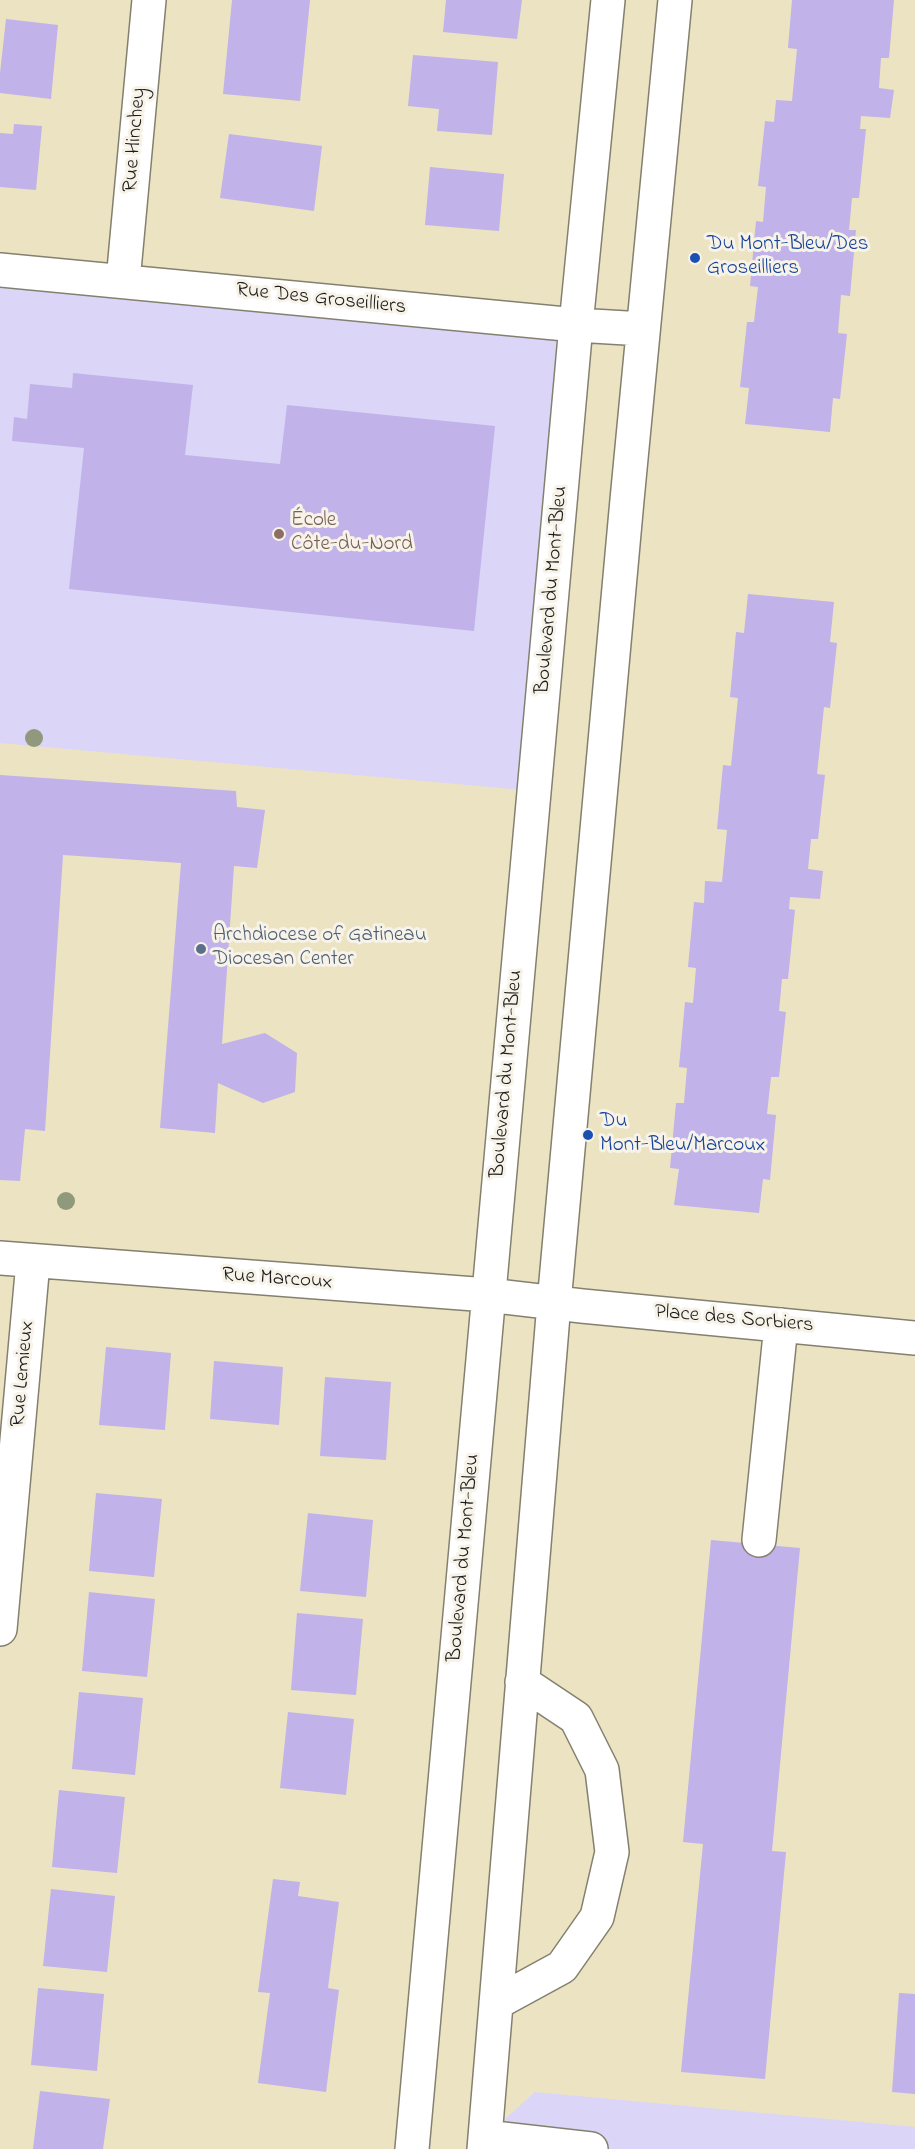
<!DOCTYPE html>
<meta charset="utf-8">
<style>
body{margin:0}
canvas{display:block;background:#ebe3c2}
</style>
<canvas width="915" height="2149"></canvas>
<script>
const context = document.querySelector('canvas').getContext('2d');
context.lineJoin = 'round';
function fillPath(path, color) {
  context.fillStyle = color;
  context.fill(path, 'evenodd');
}
function shape(rows) {
  const path = new Path2D();
  for (const r of rows) {
    path.moveTo(r[0], r[1]);
    for (let i = 2; i < r.length; i += 2) path.lineTo(r[i], r[i + 1]);
  }
  return path;
}
function trace(path, color, width, dash) {
  context.strokeStyle = color;
  context.lineWidth = width;
  context.lineCap = dash ? 'butt' : 'round';
  context.setLineDash(dash || []);
  context.stroke(path);
}
function label(font, color, halo, rows, align = 'center') {
  context.font = font + ' "Indie Flower",sans-serif';
  context.lineWidth = 6;
  context.setLineDash([]);
  context.textBaseline = 'middle';
  context.strokeStyle = halo;
  context.fillStyle = color;
  for (const [text, x, y, turn = 0] of rows) {
    context.save();
    context.translate(x, y);
    context.rotate((+turn || 0) * Math.PI / 180);
    context.textAlign = isNaN(turn) ? turn : align;
    if (halo) context.strokeText(text, 0, 0);
    context.fillText(text, 0, 0);
    context.restore();
  }
}
const built = shape([
 [0,270,576,325,534,791,0,743],
 [535,2092,915,2127,915,2149,484,2149,485,2137]
]);
const building = shape([
 [232,0,310,0,300,101,223,94],
 [446,0,522,0,517,39,443,32],
 [792,0,894,0,889,58,881,58,879,88,894,90,890,118,861,116,860,129,866,129,859,198,852,198,849,230,856,230,850,296,841,295,838,333,847,334,840,399,833,398,830,432,745,424,749,388,740,387,747,322,754,322,758,287,750,286,756,221,763,222,766,187,758,186,765,121,774,122,776,100,792,101,797,49,788,48],
 [6,19,58,25,51,99,0,93,0,73],
 [413,55,498,62,492,135,437,131,439,109,408,106],
 [14,124,42,126,36,190,0,187,0,133,13,134],
 [229,134,322,146,314,211,220,198],
 [430,167,504,174,499,231,425,225],
 [73,373,193,385,185,455,280,464,287,405,495,426,474,631,69,589,84,448,12,441,14,417,27,419,30,384,72,388],
 [748,594,834,602,830,642,837,643,830,708,824,707,817,774,825,775,818,839,811,839,808,869,823,871,820,899,790,897,789,909,795,910,788,979,782,979,779,1011,786,1012,779,1077,771,1077,767,1114,776,1115,770,1180,763,1179,759,1213,674,1205,679,1169,670,1168,676,1103,684,1103,687,1068,679,1067,685,1002,693,1003,696,968,688,967,694,902,704,903,705,881,722,882,727,830,717,829,723,765,731,766,738,698,730,697,736,632,744,633],
 [0,775,236,791,237,807,265,810,257,868,234,866,222,1044,265,1033,297,1053,295,1092,263,1103,218,1083,215,1133,160,1128,181,863,63,855,45,1131,25,1129,20,1181,0,1180],
 [106,1347,171,1353,165,1430,99,1425],
 [214,1361,283,1367,279,1425,210,1419],
 [325,1377,391,1382,386,1460,320,1456],
 [96,1493,162,1499,154,1577,89,1571],
 [308,1513,373,1520,366,1597,300,1591],
 [711,1540,800,1548,772,1851,786,1852,765,2079,681,2072,703,1844,683,1842],
 [89,1592,155,1599,147,1677,82,1671],
 [297,1613,363,1619,356,1695,291,1690],
 [79,1692,143,1698,135,1775,72,1769],
 [288,1712,354,1719,346,1795,280,1788],
 [59,1790,125,1797,117,1873,52,1867],
 [273,1879,300,1882,298,1896,339,1902,328,1988,339,1990,326,2092,258,2083,270,1993,258,1992],
 [51,1889,115,1896,107,1972,43,1966],
 [38,1988,104,1994,97,2071,31,2065],
 [899,1993,915,1994,915,2094,892,2092],
 [40,2091,110,2099,103,2149,33,2149]
]);
const minor = shape([
 [0,270,576,325,643,329],
 [123,281,149,0],
 [0,1258,488,1295,582,1306,915,1338],
 [759,1540,781,1325],
 [0,1629,33,1262],
 [496,2003,562,1967,597,1917,612,1852,602,1770,576,1718,522,1682],
 [485,2137,591,2149],
 [412,2149,576,325,608,0],
 [484,2149,554,1303,627,500,675,0]
]);
const trees = [
 [34,738],
 [66,1201]
];
const markers = [
 [695,258,6,"#1a4fb4"],
 [279,534,6,"#8d6e63"],
 [201,949,6,"#5c6f8a"],
 [588,1135,6,"#1a4fb4"]
];
const streetNames = [
 ["Rue Hinchey",136,140,-85],
 ["Rue Des Groseilliers",321,300,6],
 ["Boulevard du Mont-Bleu",553,590,-85],
 ["Boulevard du Mont-Bleu",508,1074,-85],
 ["Rue Marcoux",277,1280,4],
 ["Place des Sorbiers",734,1320,5],
 ["Rue Lemieux",24,1374,-85],
 ["Boulevard du Mont-Bleu",465,1558,-85]
];
const transitNames = [
 ["Du Mont-Bleu/Des",707,246],
 ["Groseilliers",707,270],
 ["Du",600,1123],
 ["Mont-Bleu/Marcoux",600,1147]
];
const educationNames = [
 ["École",291,522],
 ["Côte-du-Nord",291,546]
];
const serviceNames = [
 ["Archdiocese of Gatineau",213,937],
 ["Diocesan Center",213,961]
];
fillPath(built, '#dbd6f7');
fillPath(building, '#c1b2ea');
trace(minor, '#84806f', 36);
trace(minor, '#fff', 33);
context.fillStyle = '#90997c';
for (const [x, y] of trees) {
  context.beginPath();
  context.arc(x, y, 9, 0, 2 * Math.PI);
  context.fill();
}
for (const [x, y, r, color] of markers) {
  const dot = new Path2D();
  dot.arc(x, y, r, 0, 2 * Math.PI);
  context.fillStyle = color;
  context.fill(dot);
  trace(dot, '#f7f3e8', 2);
}
label('21px', '#1c1c1c', '#f7f3e8', streetNames);
label('21px', '#164399', '#f7f3e8', transitNames, 'left');
label('21px', '#785e54', '#f7f3e8', educationNames, 'left');
label('21px', '#4e5e75', '#f7f3e8', serviceNames, 'left');
</script>
